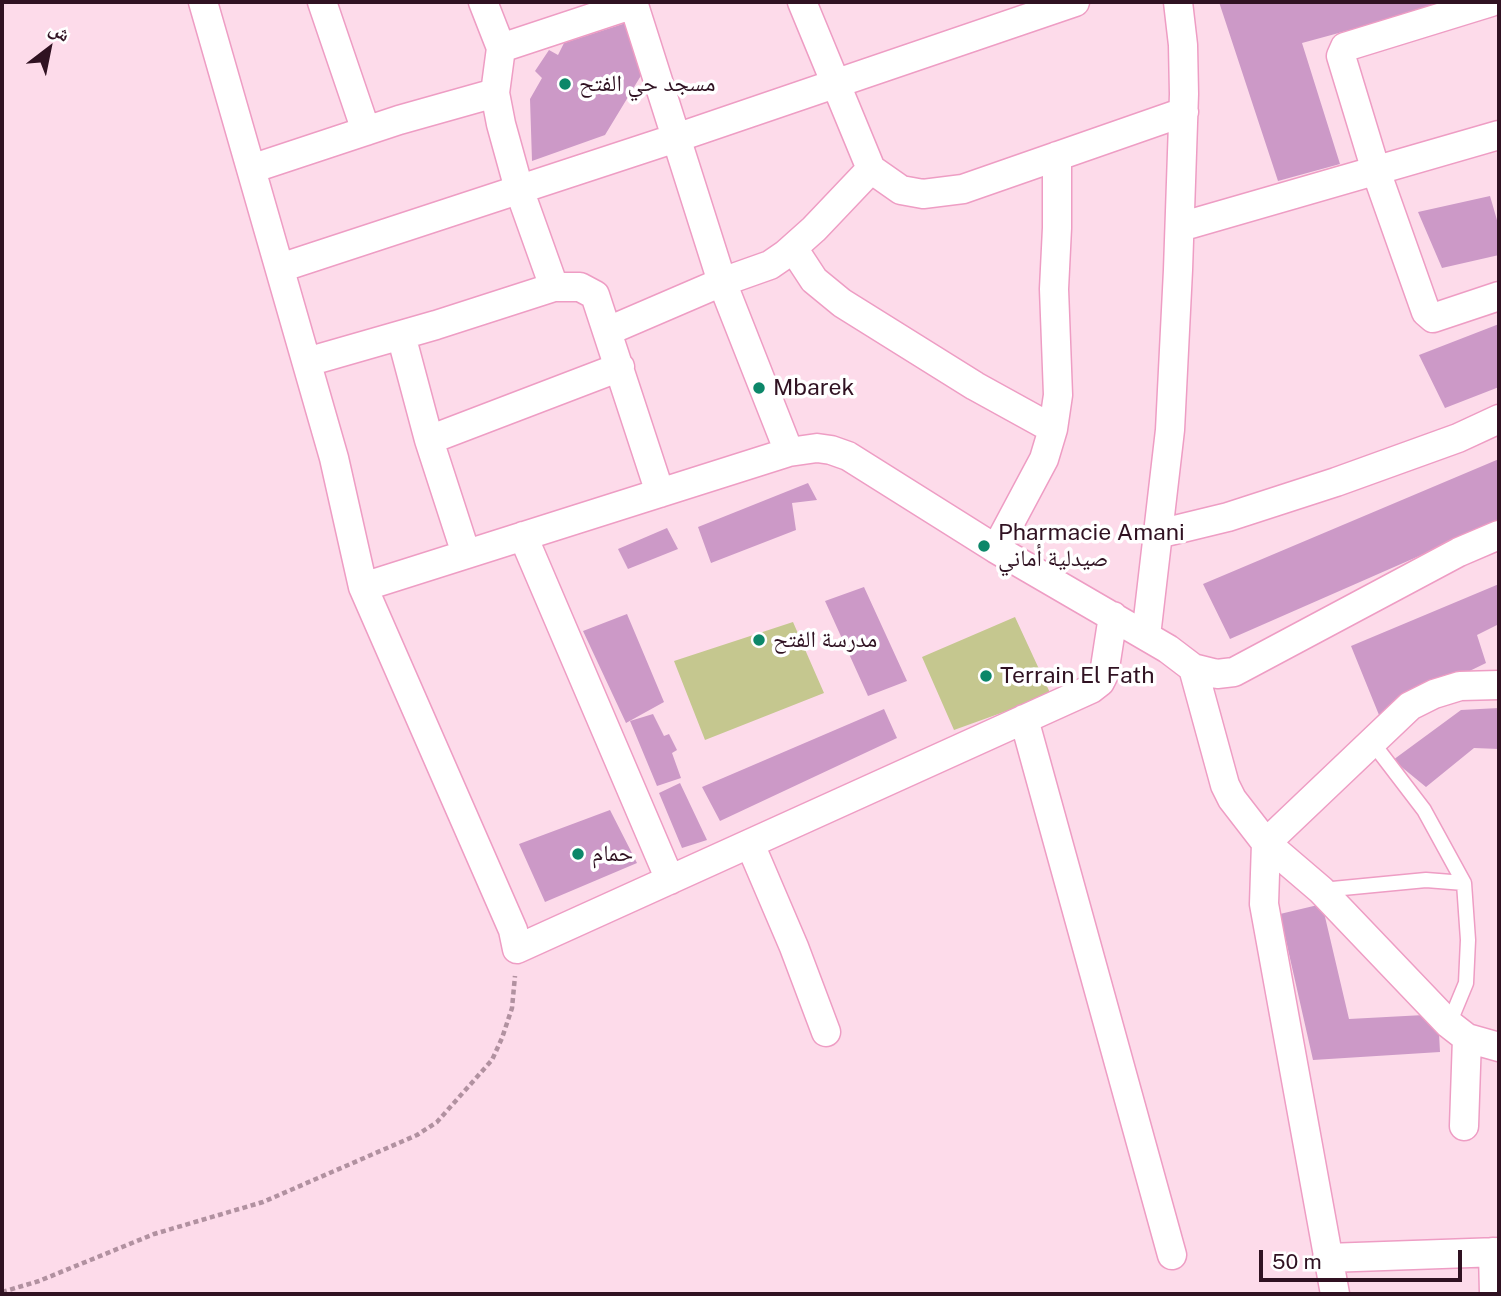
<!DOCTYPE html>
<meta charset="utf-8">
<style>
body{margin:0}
#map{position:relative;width:1501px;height:1296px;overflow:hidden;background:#fddbea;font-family:"Public Sans","Noto Naskh Arabic",sans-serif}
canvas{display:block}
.frame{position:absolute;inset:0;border:4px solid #301222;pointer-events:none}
.north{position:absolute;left:14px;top:14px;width:70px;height:70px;-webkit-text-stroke:5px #fff;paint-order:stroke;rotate:32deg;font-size:19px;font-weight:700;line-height:28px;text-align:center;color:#301222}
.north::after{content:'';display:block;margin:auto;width:24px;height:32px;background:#301222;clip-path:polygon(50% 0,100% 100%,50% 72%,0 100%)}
.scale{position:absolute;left:1259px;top:1250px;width:203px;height:32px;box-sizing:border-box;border:4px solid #301222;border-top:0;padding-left:9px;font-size:21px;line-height:24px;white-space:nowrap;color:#301222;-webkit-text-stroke:5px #fff;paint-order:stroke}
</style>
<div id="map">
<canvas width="1501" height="1296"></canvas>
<div class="frame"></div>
<div class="north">ش</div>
<div class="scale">50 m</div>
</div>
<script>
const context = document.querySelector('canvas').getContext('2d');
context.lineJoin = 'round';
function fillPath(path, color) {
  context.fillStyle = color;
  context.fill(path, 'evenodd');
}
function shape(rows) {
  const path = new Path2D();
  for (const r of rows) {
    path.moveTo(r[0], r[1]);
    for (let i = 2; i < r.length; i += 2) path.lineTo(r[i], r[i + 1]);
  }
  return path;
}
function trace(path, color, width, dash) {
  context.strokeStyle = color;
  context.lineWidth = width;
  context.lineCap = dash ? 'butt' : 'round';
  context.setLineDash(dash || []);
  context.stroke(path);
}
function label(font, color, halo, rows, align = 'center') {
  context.font = font + ' "Public Sans","Noto Naskh Arabic",sans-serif';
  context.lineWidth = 7;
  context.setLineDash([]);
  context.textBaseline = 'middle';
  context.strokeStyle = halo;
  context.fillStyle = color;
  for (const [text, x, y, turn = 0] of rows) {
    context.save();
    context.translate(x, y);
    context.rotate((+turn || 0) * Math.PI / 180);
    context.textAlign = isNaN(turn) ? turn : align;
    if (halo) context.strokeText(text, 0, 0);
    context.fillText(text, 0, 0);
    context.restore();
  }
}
const green = shape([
 [1015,617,1051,695,954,730,922,657],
 [793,622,824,693,705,740,674,661]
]);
const building = shape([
 [1219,2,1449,2,1449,3,1302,43,1340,164,1278,181],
 [632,21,645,69,605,135,532,161,530,99,542,78,535,71,549,50,558,55,564,43],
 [1490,196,1499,227,1499,255,1442,268,1418,212],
 [1499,324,1499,387,1445,408,1419,355],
 [1499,459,1499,521,1230,639,1203,584],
 [808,483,817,500,792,503,796,530,711,563,698,527],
 [667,528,678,549,628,569,618,549],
 [1499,584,1499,624,1477,635,1486,663,1379,715,1351,646],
 [864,587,907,681,868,696,825,601],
 [627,614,664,702,626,723,583,631],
 [1499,708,1499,749,1474,748,1426,787,1393,760,1461,710],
 [884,709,897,738,720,821,702,787],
 [653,714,664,736,669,734,677,750,672,753,681,778,657,786,630,721],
 [680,783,707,840,682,848,659,793],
 [610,810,637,863,545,902,519,844],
 [1322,904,1349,1019,1424,1015,1439,1033,1440,1052,1313,1060,1280,914]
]);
const path = shape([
 [2,1292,39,1281,154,1234,263,1202,417,1135,437,1122,492,1060,502,1038,512,1008,515,976]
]);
const service = shape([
 [1372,742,1424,810,1464,883],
 [1322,890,1426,880,1464,883,1468,940,1466,983,1449,1024]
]);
const minor = shape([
 [203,2,334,458,363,587,789,452,817,448,831,450,848,456,996,549,1168,649,1193,668,1217,674,1234,672,1459,552,1499,535],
 [322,2,366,131],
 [483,2,501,48,634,4],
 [633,2,722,282,789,452],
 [802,2,871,169,901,190,923,194,963,189,1184,112],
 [1491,2,1345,47,1341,56,1376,171,1426,312,1433,318,1499,296],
 [251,169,399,120,495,93],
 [1180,227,1499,135],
 [793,248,814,280,842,303,975,386,1053,429],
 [280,268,676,138,1075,2],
 [554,287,580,287,595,295,660,493],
 [608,331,722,282,770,265,786,254,814,229,871,169],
 [401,335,429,440],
 [307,362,436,325,554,287,519,189,501,124,495,93,501,48],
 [1158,534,1228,517,1336,482,1458,438,1499,419],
 [523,536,670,880],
 [996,549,1044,459,1053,429,1058,395,1054,289,1057,228,1057,156],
 [466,554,429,440,620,367],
 [363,587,513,930,517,949,1091,689,1100,682,1104,674,1113,616],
 [1146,636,1170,430,1178,270,1184,94,1183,45,1178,2],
 [1193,668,1225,785,1232,799,1266,843,1321,890,1449,1024,1467,1038,1499,1047],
 [1024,719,1172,1255],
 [750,844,794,947,826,1032],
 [1464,1126,1467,1038],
 [1493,1252,1494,1294],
 [1327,1258,1499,1252],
 [1335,1294,1264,904,1266,843,1410,706,1434,694,1460,686,1499,685]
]);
const markers = [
 [565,84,7,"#0c8769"],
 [759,388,7,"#0c8769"],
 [984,546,7,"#0c8769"],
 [759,640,7,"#0c8769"],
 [986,676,7,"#0c8769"],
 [578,854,7,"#0c8769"]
];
const poiNames = [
 ["مسجد حي الفتح",579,84],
 ["Mbarek",773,388],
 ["Pharmacie Amani",998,533],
 ["صيدلية أماني",998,559],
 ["مدرسة الفتح",773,640],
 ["Terrain El Fath",1000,676],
 ["حمام",592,854]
];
fillPath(green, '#c5c78f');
fillPath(building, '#cc99c7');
trace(service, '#ee9dc4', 17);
trace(minor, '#ee9dc4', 31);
trace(path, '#b191a0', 4.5, [5, 3.5]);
trace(service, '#fff', 14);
trace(minor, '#fff', 28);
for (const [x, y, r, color] of markers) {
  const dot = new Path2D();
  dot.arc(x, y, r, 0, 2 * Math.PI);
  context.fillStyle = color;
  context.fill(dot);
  trace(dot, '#fff', 2.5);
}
label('23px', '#301222', '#fff', poiNames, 'left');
</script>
